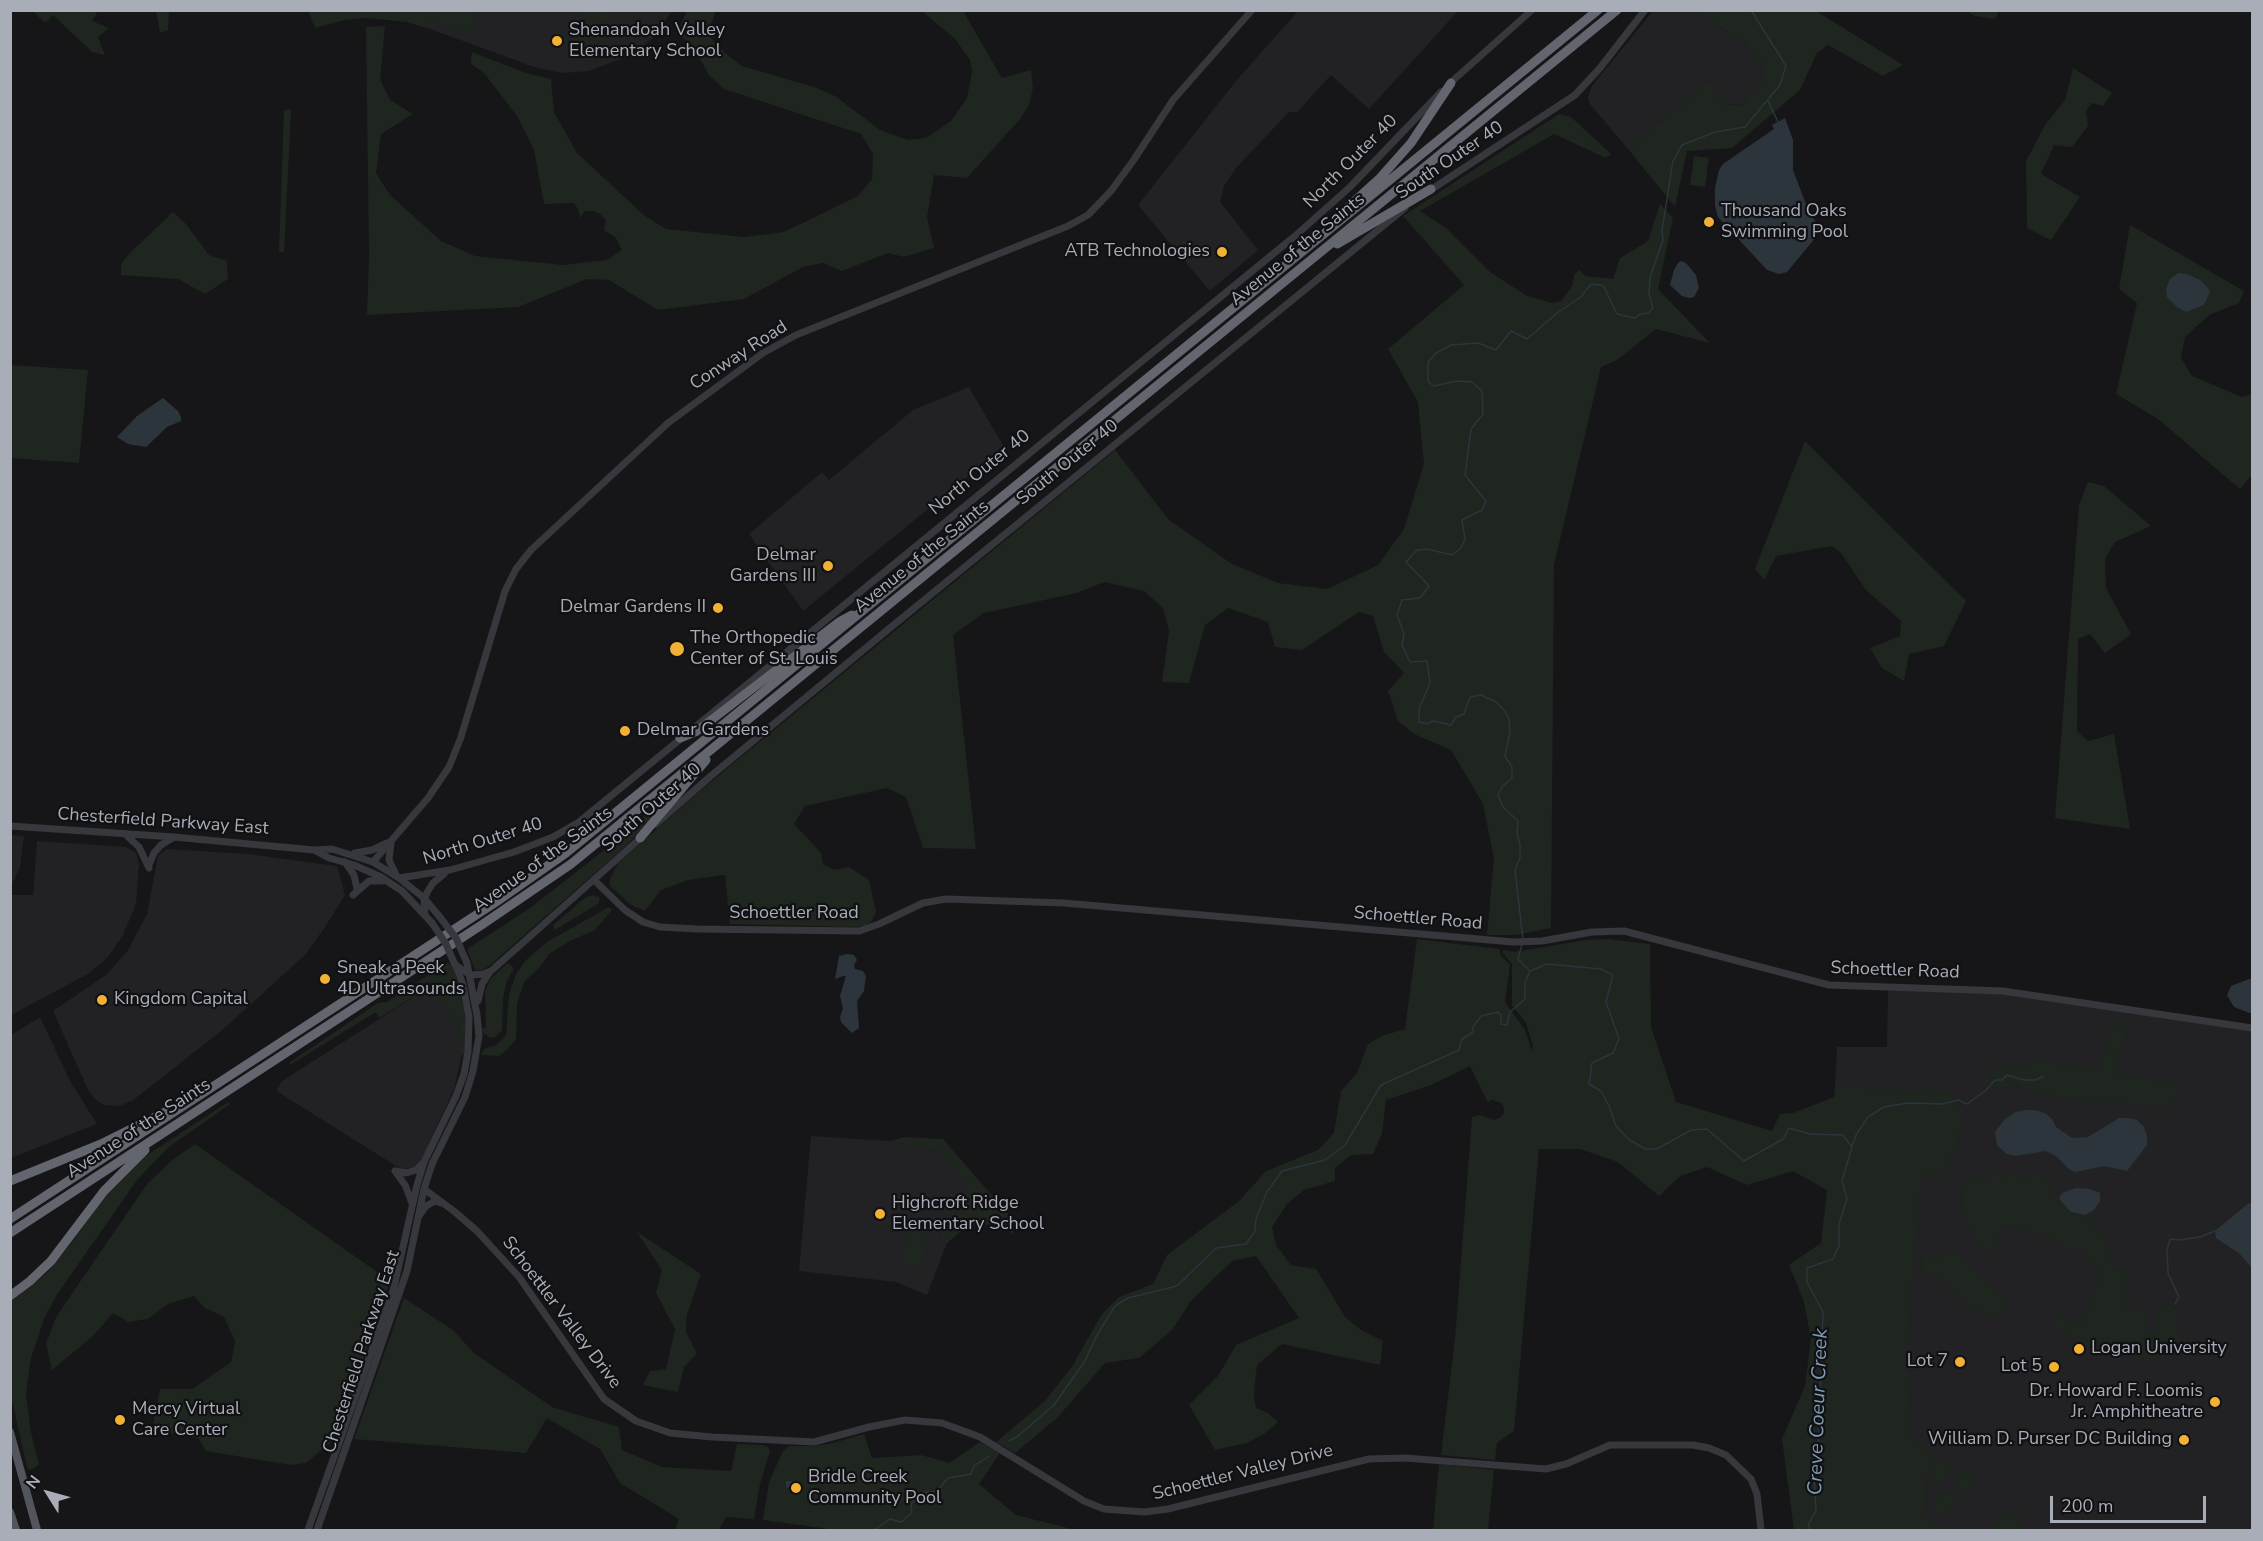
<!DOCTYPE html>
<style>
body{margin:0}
#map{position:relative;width:2263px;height:1541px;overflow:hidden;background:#161618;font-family:"Nunito Sans",sans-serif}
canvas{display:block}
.frame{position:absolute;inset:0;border:12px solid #a8adb8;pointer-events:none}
.north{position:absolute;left:18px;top:1463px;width:60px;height:60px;-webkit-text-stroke:4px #111113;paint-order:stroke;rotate:307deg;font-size:16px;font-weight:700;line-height:24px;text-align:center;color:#a8adb8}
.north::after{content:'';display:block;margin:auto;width:21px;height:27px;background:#a8adb8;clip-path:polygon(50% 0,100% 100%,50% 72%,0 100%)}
.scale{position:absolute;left:2050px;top:1496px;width:156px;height:27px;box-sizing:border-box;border:3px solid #a8adb8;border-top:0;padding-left:8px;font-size:18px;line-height:21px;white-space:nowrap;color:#a8adb8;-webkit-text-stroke:4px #111113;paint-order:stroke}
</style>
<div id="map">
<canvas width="2263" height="1541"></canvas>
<div class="frame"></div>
<div class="north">N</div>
<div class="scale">200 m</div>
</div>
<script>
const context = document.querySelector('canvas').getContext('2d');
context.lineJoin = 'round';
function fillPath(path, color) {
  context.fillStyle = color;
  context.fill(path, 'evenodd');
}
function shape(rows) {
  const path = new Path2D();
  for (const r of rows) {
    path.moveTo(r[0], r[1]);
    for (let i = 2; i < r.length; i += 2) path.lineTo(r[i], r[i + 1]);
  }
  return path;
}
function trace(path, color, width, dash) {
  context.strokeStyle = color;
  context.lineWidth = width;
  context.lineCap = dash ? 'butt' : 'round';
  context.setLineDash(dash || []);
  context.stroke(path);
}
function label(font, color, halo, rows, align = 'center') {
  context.font = font + ' "Nunito Sans",sans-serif';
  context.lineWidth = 4.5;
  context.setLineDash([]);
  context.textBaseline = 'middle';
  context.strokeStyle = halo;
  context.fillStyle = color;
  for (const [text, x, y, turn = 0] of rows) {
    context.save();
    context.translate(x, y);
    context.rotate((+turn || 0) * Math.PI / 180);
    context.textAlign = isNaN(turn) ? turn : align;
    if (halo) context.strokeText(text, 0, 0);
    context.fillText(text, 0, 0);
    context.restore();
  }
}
const built = shape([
 [430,11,672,11,656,35,634,54,589,71,563,73,537,68,430,29],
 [1298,11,1458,11,1369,109,1331,75,1297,112,1289,112,1236,168,1224,186,1220,202,1258,250,1210,291,1138,205,1236,81],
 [1653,11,1703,11,1713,23,1746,44,1765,67,1763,84,1744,104,1726,105,1708,81,1628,149,1590,104,1588,98,1592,86],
 [969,387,1004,447,803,611,749,534,822,472,829,480,913,410],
 [10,835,24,836,20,867,12,884],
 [37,841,126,847,136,853,139,864,136,904,123,935,108,957,88,974,11,1015,11,895,33,895],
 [167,849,247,854,337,866,345,895,325,927,305,955,220,1032,132,1101,119,1106,104,1105,96,1100,88,1090,53,1011,106,975,127,952,147,914,158,856],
 [1888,989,2007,994,2252,1031,2252,1530,1890,1530,1831,1168,1837,1047,1887,1047],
 [425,990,460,1027,463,1049,454,1089,420,1163,413,1168,401,1169,278,1092,277,1089,282,1081],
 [40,1017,70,1081,97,1124,11,1158,11,1035],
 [811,1136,889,1141,939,1151,969,1185,963,1206,948,1222,939,1237,947,1243,927,1295,896,1282,799,1271]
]);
const green = shape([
 [33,11,98,11,92,21,109,28,98,37,105,55,92,52,53,15,45,23],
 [156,11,169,11,168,30,160,33],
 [308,11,430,11,430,29,407,22,367,18,344,20,315,28],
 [436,11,469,11,475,21,475,30,464,33,436,23],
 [588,11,609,11,604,25,597,23,606,27,604,31,609,33,607,36,584,28,587,18,582,27,587,13,590,12],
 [687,11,716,11,707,34,725,53,742,66,814,87,835,96,880,130,908,140,926,138,951,121,967,98,972,71,970,60,955,39,922,11,963,11,1002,78,1031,70,1033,88,1029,105,1020,119,967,178,934,175,927,217,934,248,904,257,888,253,842,271,823,263,803,267,744,299,658,310,609,280,587,279,518,307,367,315,369,255,366,27,385,26,380,79,390,100,413,114,381,134,376,173,390,195,441,241,475,256,563,265,607,260,622,250,616,238,604,230,606,220,600,214,593,211,585,211,580,218,578,209,574,203,544,204,534,150,517,116,484,73,471,64,472,52,526,73,551,79,554,112,577,153,645,216,666,229,744,237,784,232,858,196,872,179,873,154,861,134,724,89,709,75,692,45,677,33],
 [1703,11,1816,11,1903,65,1883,76,1828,45,1817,53,1800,90,1732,148,1687,151,1675,207,1628,149,1708,81,1726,105,1744,104,1763,83,1764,67,1746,44,1713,23],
 [1966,11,1999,10,1999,11,1995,19,1975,16],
 [586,30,606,38,607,40,587,47,579,47,573,39,576,37,578,40,581,39,580,34],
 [2073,68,2112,93,2103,106,2092,103,2086,111,2088,126,2072,147,2054,145,2041,174,2080,197,2051,240,2027,228,2026,161,2045,125,2065,100],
 [284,110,291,110,284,252,279,252],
 [1559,114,1571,117,1611,154,1606,158,1554,134,1420,211,1446,228,1490,272,1527,296,1553,303,1561,301,1566,295,1573,284,1574,275,1579,270,1585,276,1613,279,1620,258,1648,241,1660,204,1673,218,1658,289,1710,343,1656,329,1617,360,1601,367,1554,565,1551,928,1516,935,1487,935,1494,859,1483,804,1451,750,1414,734,1398,721,1388,691,1404,673,1384,652,1373,616,1359,612,1302,650,1275,647,1268,622,1228,608,1205,625,1189,683,1162,682,1169,631,1163,608,1144,591,1104,582,1077,593,984,613,953,635,976,849,923,848,906,797,887,788,805,806,794,824,821,853,823,864,834,870,849,867,869,880,876,912,872,921,866,925,855,927,730,924,725,875,688,880,661,890,645,911,631,905,610,886,610,879,618,863,701,790,1115,450,1169,520,1232,564,1278,583,1327,589,1378,565,1404,529,1424,464,1418,402,1388,349,1464,285,1403,216],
 [1694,156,1709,158,1705,187,1690,185],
 [173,212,186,224,209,255,227,261,228,279,205,294,178,279,121,275,121,264,131,252],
 [2130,225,2244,291,2239,303,2209,315,2185,337,2181,358,2192,376,2242,397,2252,394,2252,475,2240,489,2158,419,2116,394,2137,303,2119,289],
 [10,365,88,370,79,463,11,458],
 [1805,441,1966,601,1944,646,1909,654,1904,681,1882,668,1870,648,1900,636,1901,621,1866,590,1841,553,1832,546,1776,556,1764,580,1755,569],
 [2088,482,2104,486,2151,526,2115,542,2105,559,2106,588,2131,634,2105,653,2090,634,2078,639,2077,731,2088,741,2114,734,2130,829,2055,818,2079,505],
 [670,793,673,795,627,845,489,966,482,970,475,970,467,949,530,908,644,819,643,815],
 [593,895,596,897,598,896,600,899,598,904,555,930,553,925,586,897],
 [609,907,612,910,595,930,570,941,549,954,539,968,524,982,517,1004,516,1039,508,1049,499,1056,481,1055,484,1049,496,1045,506,1035,509,995,516,974,526,960,547,942],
 [1417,939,1499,949,1501,956,1510,965,1505,1002,1525,1030,1532,1051,1533,1046,1526,1023,1512,1005,1512,964,1503,953,1503,950,1514,952,1586,940,1607,939,1650,944,1651,1027,1676,1102,1772,1131,1780,1114,1793,1113,1834,1097,1835,1087,1949,1091,1957,1107,1963,1111,1961,1129,1954,1149,1941,1175,1922,1176,1905,1357,1912,1441,1938,1457,1925,1481,1924,1509,1942,1530,1794,1530,1782,1439,1805,1386,1811,1339,1804,1302,1789,1265,1821,1243,1827,1190,1793,1171,1747,1185,1707,1167,1680,1176,1659,1196,1618,1162,1580,1149,1539,1149,1514,1431,1497,1443,1495,1460,1441,1455,1455,1339,1472,1117,1480,1115,1494,1120,1500,1118,1504,1113,1504,1108,1501,1103,1496,1101,1491,1100,1488,1103,1470,1066,1431,1085,1386,1100,1382,1134,1373,1154,1351,1155,1335,1168,1335,1181,1304,1190,1287,1204,1272,1227,1276,1245,1291,1265,1316,1269,1345,1317,1361,1330,1383,1341,1380,1365,1282,1344,1257,1365,1254,1394,1256,1408,1268,1413,1278,1422,1264,1434,1247,1443,1215,1450,1189,1405,1218,1376,1236,1345,1299,1318,1256,1256,1232,1261,1191,1301,1172,1330,1139,1358,1105,1363,1057,1418,1015,1453,996,1442,1045,1401,1073,1365,1101,1315,1119,1297,1153,1284,1167,1255,1239,1201,1266,1171,1318,1150,1334,1133,1341,1091,1357,1073,1368,1044,1382,1036,1405,1029],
 [448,962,452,968,454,968,464,1009,467,1029,465,1055,462,1055,460,1027,425,990,379,1018,376,1012,290,1065,290,1062,378,1003,387,1002],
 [508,963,514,968,507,981,503,998,502,1030,494,1038,489,1037,483,1033,482,1029,486,1027,485,992,490,979],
 [2126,1015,2128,1020,2119,1058,2114,1062,2113,1069,2122,1076,2134,1075,2173,1085,2177,1090,2177,1097,2174,1105,2138,1105,2081,1100,2036,1094,2015,1083,2008,1089,1998,1086,1991,1090,1984,1083,1995,1067,2003,1065,2017,1069,2027,1067,2038,1059,2048,1060,2064,1070,2074,1066,2092,1069,2101,1066,2104,1057,2105,1041,2109,1031,2117,1024,2120,1016],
 [228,1102,230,1104,169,1147,137,1180,56,1296,44,1319,31,1358,26,1393,31,1432,39,1465,30,1470,27,1467,11,1396,10,1302,46,1274,74,1240,102,1199,116,1183,144,1157],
 [906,1137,943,1139,1009,1215,1014,1234,996,1224,967,1226,947,1243,939,1237,948,1222,963,1206,968,1185,939,1151,889,1141],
 [195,1144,390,1281,337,1437,306,1463,291,1465,206,1451,198,1438,152,1430,160,1389,192,1389,231,1362,235,1341,224,1317,205,1308,194,1296,168,1304,148,1319,128,1322,113,1313,93,1336,52,1370,46,1344,56,1317,147,1184,171,1161],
 [1989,1168,2000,1177,2011,1172,2019,1174,2023,1179,2030,1176,2039,1175,2053,1178,2053,1186,2049,1192,2059,1199,2071,1212,2085,1215,2099,1228,2106,1238,2112,1259,2122,1271,2131,1276,2123,1300,2126,1306,2133,1307,2144,1313,2150,1330,2157,1333,2159,1326,2155,1319,2160,1308,2165,1303,2176,1311,2179,1340,2172,1350,2160,1358,2143,1361,2132,1358,2103,1342,2092,1343,2089,1347,2051,1326,2056,1316,2061,1313,2070,1322,2081,1322,2089,1311,2089,1300,2095,1286,2102,1279,2082,1250,2075,1248,2068,1250,2046,1234,2032,1234,2012,1226,2001,1230,1999,1245,1986,1253,1976,1242,1962,1208,1965,1181,1970,1176,1988,1183,1991,1180,1988,1175],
 [908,1216,930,1218,930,1220,937,1220,936,1226,929,1226,924,1255,919,1269,911,1268,904,1263,902,1258],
 [637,1232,701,1274,687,1315,686,1332,697,1354,684,1367,678,1392,643,1385,650,1371,666,1369,675,1329,656,1293,662,1270],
 [1951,1249,1990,1284,2007,1303,2003,1316,1989,1315,1976,1310,1957,1296,1944,1281,1935,1276,1922,1274,1924,1254,1936,1257,1944,1255],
 [404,1298,453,1330,474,1353,552,1407,619,1427,622,1450,662,1467,731,1471,737,1444,762,1445,768,1447,770,1451,760,1484,754,1519,726,1517,719,1530,675,1530,679,1519,620,1483,600,1449,547,1418,526,1453,354,1439],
 [864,1434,872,1458,921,1455,949,1463,980,1442,1000,1453,979,1484,1016,1515,1076,1530,836,1530,763,1520,769,1482,783,1451,789,1446,814,1446,833,1443],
 [1940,1458,1953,1465,1941,1486,1929,1479],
 [1439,1464,1494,1470,1488,1530,1433,1530],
 [1965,1467,1976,1475,1960,1498,1949,1490],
 [1942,1489,1958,1500,1946,1518,1930,1507],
 [2001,1513,2022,1513,2022,1530,1992,1530,1993,1523]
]);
const water = shape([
 [1785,118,1793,140,1793,170,1809,212,1820,228,1816,237,1787,272,1779,274,1767,270,1718,217,1715,206,1715,188,1719,170,1723,164,1774,129,1772,125],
 [1681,261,1686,263,1696,275,1699,288,1694,297,1689,298,1682,296,1670,285,1674,270,1678,263],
 [2178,273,2187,274,2200,280,2206,286,2210,292,2204,305,2186,312,2177,307,2167,297,2166,289,2170,279],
 [163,398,178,411,181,417,181,421,167,427,146,447,128,444,117,437,137,416],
 [847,954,854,955,857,960,854,965,855,969,863,971,866,976,864,991,857,1001,859,1028,852,1033,841,1022,840,1017,843,1008,840,996,846,976,843,976,835,979,839,956],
 [2252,978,2252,1014,2234,1007,2227,995,2231,986],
 [2025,1110,2035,1110,2045,1113,2052,1119,2056,1127,2072,1138,2088,1137,2119,1118,2128,1118,2137,1120,2144,1127,2147,1136,2147,1145,2127,1171,2104,1166,2076,1172,2070,1170,2057,1157,2046,1151,2016,1156,2007,1154,1997,1145,1995,1132,2005,1119,2016,1112],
 [2076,1188,2090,1189,2100,1193,2100,1201,2094,1210,2085,1215,2071,1212,2059,1199,2062,1193],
 [2249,1203,2252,1204,2252,1268,2240,1254,2216,1238,2215,1231],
 [786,1481,800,1482,799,1495,792,1495,792,1488,786,1487]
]);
const stream = shape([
 [1768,101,1778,122],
 [1523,940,1515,870,1520,858,1520,844,1517,834,1518,821,1503,807,1498,795,1502,787,1512,778,1512,767,1505,756,1510,732,1509,719,1505,711,1496,702,1481,695,1470,697,1464,714,1456,717,1451,725,1433,721,1427,724,1419,722,1419,709,1430,683,1427,661,1410,662,1402,645,1404,634,1397,615,1402,600,1420,598,1429,586,1406,562,1417,550,1427,549,1452,555,1461,548,1465,539,1462,520,1482,510,1486,501,1465,475,1471,429,1483,414,1482,391,1472,382,1457,381,1434,386,1428,382,1428,362,1436,353,1451,345,1478,343,1496,350,1511,331,1527,339,1557,313,1581,297,1591,284,1601,285,1604,287,1617,314,1635,318,1640,314,1648,313,1653,308,1649,294,1650,277,1663,240,1662,230,1673,161,1682,145,1715,132,1745,127,1780,85,1786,66,1751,10],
 [1522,944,1518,959,1530,971,1547,964,1601,969,1613,975,1606,1002,1619,1039,1613,1053,1592,1063,1589,1084,1601,1091,1609,1106,1616,1126,1628,1139,1645,1149,1657,1149,1691,1130,1707,1129,1744,1161,1783,1139,1789,1128,1810,1134,1843,1135,1852,1147,1842,1181,1847,1199,1839,1224,1839,1246,1833,1259,1807,1268,1807,1282,1823,1312,1818,1451,1814,1473,1816,1511,1809,1523,1809,1530],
 [1852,1146,1856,1135,1868,1117,1884,1107,1908,1103,1943,1104,1958,1100,1967,1104,1985,1091,1995,1080,2002,1080,2007,1075,2024,1080,2036,1080,2043,1076],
 [2175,1304,2179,1297,2168,1273,2167,1250,2170,1239,2180,1240,2200,1237,2215,1231],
 [1009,1441,1018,1436,1054,1405,1085,1361,1097,1335,1115,1306,1128,1298,1177,1286,1216,1248,1246,1244,1255,1231,1256,1219,1267,1192,1282,1171,1325,1160,1345,1145,1381,1085,1459,1050,1462,1039,1473,1032,1473,1027,1481,1016,1498,1012,1501,1016,1501,1024,1507,1025,1510,1012,1525,999,1525,983,1530,971],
 [874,1530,890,1519,901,1522,912,1513,911,1504,920,1493,937,1491,948,1478,971,1474,974,1466,989,1456]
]);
const tertiary = shape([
 [1449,84,1532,10],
 [1429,191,1575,95,1600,68,1645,10],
 [656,824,712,775,896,623,1405,208],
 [10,826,174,837,314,850,332,849,373,862,399,878,424,898,439,916],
 [125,834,139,847,149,868],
 [391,843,389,860,396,875],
 [314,850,329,858,354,865,381,877,402,891,432,923],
 [355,853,372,850,387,843],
 [345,862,354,875,357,889],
 [373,862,428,798,449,767,461,737,505,591,516,569,531,550,668,423,763,353,796,335,1068,226,1088,215,1111,191,1133,161,1173,100,1252,10],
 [149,865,154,853,161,845,174,837],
 [399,878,450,870,514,852,553,837,579,822,1295,236,1350,187,1441,92],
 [594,880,625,910,643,922,660,927,697,929,859,931,879,924,923,903,946,899,1064,903,1513,942,1542,941,1592,932,1624,931,1829,985,2003,991,2252,1028],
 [353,895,369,881,383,881],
 [425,915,424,899,428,891,433,883,444,874],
 [455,965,471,975,484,974,491,971,643,836],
 [478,1001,482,984,489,973],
 [395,1171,405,1185,412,1203],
 [395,1171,406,1173,416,1170,422,1164],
 [424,1189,455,1212,477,1231,519,1277,604,1399,636,1421,670,1433,712,1437,814,1442,869,1427,905,1420,942,1423,980,1437,1084,1501,1104,1509,1145,1512,1168,1509,1369,1459,1405,1458,1546,1469,1566,1464,1610,1445,1693,1445,1709,1448,1726,1455,1751,1479,1757,1494,1761,1530],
 [419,1216,426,1206,435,1201,441,1203],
 [308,1530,393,1291,417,1185,424,1162,456,1096,464,1074,468,1052,469,1017,463,985,456,965],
 [317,1530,407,1271,424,1189,432,1164,465,1097,473,1071,479,1036,477,1015,467,963]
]);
const primary = shape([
 [10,1432,37,1530],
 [10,1512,16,1530]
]);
const motorway = shape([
 [1342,214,1349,206,1380,178,1411,143,1451,83],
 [1337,244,1431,189],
 [680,738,697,731,839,622,852,615],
 [640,838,706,760],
 [10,1181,101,1144,169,1110],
 [10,1219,496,902,566,853,1598,10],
 [10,1233,483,924,571,864,1617,10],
 [10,1296,30,1281,51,1261,104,1191,145,1150]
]);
const tertiaryBridge = shape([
 [439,916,456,938,467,963],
 [432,923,446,944,455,965]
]);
const markers = [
 [557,41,6,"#f2b134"],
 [1709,222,6,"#f2b134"],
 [1222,252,6,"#f2b134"],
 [828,566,6,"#f2b134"],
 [718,608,6,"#f2b134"],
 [677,649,8,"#f2b134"],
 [625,731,6,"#f2b134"],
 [325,979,6,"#f2b134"],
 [102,1000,6,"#f2b134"],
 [880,1214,6,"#f2b134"],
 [2079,1349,6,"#f2b134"],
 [1960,1362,6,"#f2b134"],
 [2054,1367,6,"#f2b134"],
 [2215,1402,6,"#f2b134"],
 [120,1420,6,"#f2b134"],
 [2184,1440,6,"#f2b134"],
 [796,1488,6,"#f2b134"]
];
const poiNames = [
 ["Shenandoah Valley",569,31],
 ["Elementary School",569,52],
 ["Thousand Oaks",1721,212],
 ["Swimming Pool",1721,233],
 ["ATB Technologies",1210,252,"right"],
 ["Delmar",816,556,"right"],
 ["Gardens III",816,577,"right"],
 ["Delmar Gardens II",706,608,"right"],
 ["The Orthopedic",690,639],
 ["Center of St. Louis",690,660],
 ["Delmar Gardens",637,731],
 ["Sneak a Peek",337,969],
 ["4D Ultrasounds",337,990],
 ["Kingdom Capital",114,1000],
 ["Highcroft Ridge",892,1204],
 ["Elementary School",892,1225],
 ["Logan University",2091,1349],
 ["Lot 7",1948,1362,"right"],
 ["Lot 5",2042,1367,"right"],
 ["Dr. Howard F. Loomis",2203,1392,"right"],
 ["Jr. Amphitheatre",2203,1413,"right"],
 ["Mercy Virtual",132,1410],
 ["Care Center",132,1431],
 ["William D. Purser DC Building",2172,1440,"right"],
 ["Bridle Creek",808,1478],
 ["Community Pool",808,1499]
];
const streetNames = [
 ["South Outer 40",1450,161,-34],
 ["North Outer 40",1351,162,-45],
 ["Avenue of the Saints",1298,250,-39],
 ["Conway Road",739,356,-33],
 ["South Outer 40",1068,463,-39],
 ["North Outer 40",980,473,-39],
 ["Avenue of the Saints",922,557,-39],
 ["South Outer 40",652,808,-41],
 ["Chesterfield Parkway East",163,822,4],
 ["North Outer 40",483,842,-17],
 ["Avenue of the Saints",543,860,-36],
 ["Schoettler Road",794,914],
 ["Schoettler Road",1418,919,5],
 ["Schoettler Road",1895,971,2],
 ["Avenue of the Saints",139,1129,-33],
 ["Schoettler Valley Drive",561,1313,53],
 ["Chesterfield Parkway East",362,1352,-72],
 ["Schoettler Valley Drive",1243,1473,-14]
];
const waterNames = [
 ["Creve Coeur Creek",1819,1412,-88]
];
fillPath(built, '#222225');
fillPath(green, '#1e261f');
fillPath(water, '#2c353c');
trace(stream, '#2c353c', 1.5);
trace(tertiary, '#37383d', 7);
trace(primary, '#53555c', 8);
trace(motorway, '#63666e', 9);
trace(tertiaryBridge, '#37383d', 7);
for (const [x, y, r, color] of markers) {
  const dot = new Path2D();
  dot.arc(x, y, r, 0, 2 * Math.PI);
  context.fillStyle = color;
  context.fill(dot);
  trace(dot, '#111113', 2);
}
label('18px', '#a8adb8', '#111113', poiNames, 'left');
label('18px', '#a8adb8', '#111113', streetNames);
label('italic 20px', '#7f9bb3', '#111113', waterNames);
</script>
